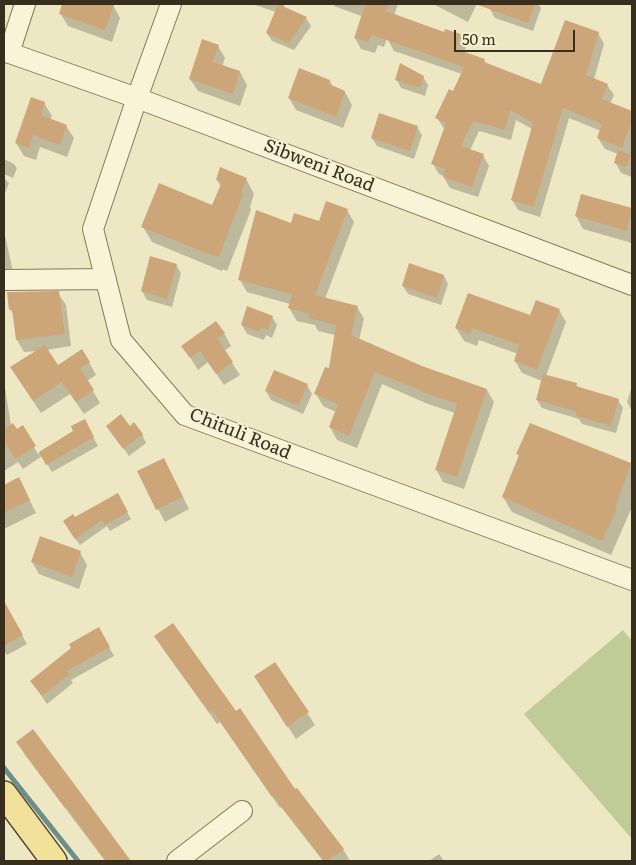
<!DOCTYPE html>
<style>
body{margin:0}
#map{position:relative;width:636px;height:865px;overflow:hidden;background:#eee7c3;font-family:Literata,serif}
canvas{display:block}
.frame{position:absolute;inset:0;border:5px solid #382e1e;pointer-events:none}
.scale{position:absolute;left:454px;top:30px;width:121px;height:22px;box-sizing:border-box;border:2px solid #382e1e;border-top:0;padding-left:6px;font-size:15px;line-height:18px;white-space:nowrap;color:#382e1e;-webkit-text-stroke:4px #f5f0d3;paint-order:stroke}
</style>
<div id="map">
<canvas width="636" height="865"></canvas>
<div class="frame"></div>
<div class="scale">50 m</div>
</div>
<script>
const context = document.querySelector('canvas').getContext('2d');
context.lineJoin = 'round';
function fillPath(path, color) {
  context.fillStyle = color;
  context.fill(path, 'evenodd');
}
function shape(rows) {
  const path = new Path2D();
  for (const r of rows) {
    path.moveTo(r[0], r[1]);
    for (let i = 2; i < r.length; i += 2) path.lineTo(r[i], r[i + 1]);
  }
  return path;
}
function trace(path, color, width, dash) {
  context.strokeStyle = color;
  context.lineWidth = width;
  context.lineCap = dash ? 'butt' : 'round';
  context.setLineDash(dash || []);
  context.stroke(path);
}
function label(font, color, halo, rows, align = 'center') {
  context.font = font + ' Literata,serif';
  context.lineWidth = 4;
  context.setLineDash([]);
  context.textBaseline = 'middle';
  context.strokeStyle = halo;
  context.fillStyle = color;
  for (const [text, x, y, turn = 0] of rows) {
    context.save();
    context.translate(x, y);
    context.rotate((+turn || 0) * Math.PI / 180);
    context.textAlign = isNaN(turn) ? turn : align;
    if (halo) context.strokeText(text, 0, 0);
    context.fillText(text, 0, 0);
    context.restore();
  }
}
const green = shape([
 [623,630,632,641,632,839,524,714]
]);
const shadow = shape([
 [64,4,113,5,120,18,112,42,68,26,60,13],
 [252,4,285,4,283,8,306,18,311,26,294,50,272,41,267,33,276,12],
 [333,4,398,4,384,47,378,45,375,53,361,49,355,38,361,16,334,6],
 [433,4,477,4,468,22],
 [492,4,538,4,541,8,533,31,495,18,490,9],
 [445,33,460,35,466,46,464,53,484,60,487,65,542,85,598,33,604,44,594,79,607,85,614,95,610,104,632,112,632,177,621,173,615,162,618,154,605,149,598,138,601,131,569,118,540,217,518,210,512,200,532,129,516,120,511,140,479,131,470,150,483,155,489,166,478,197,450,188,443,176,439,174,433,164,445,130,437,118,454,92,462,74,394,51,388,40],
 [218,46,225,58,222,67,240,72,247,85,240,106,198,91,190,79],
 [423,77,428,85,425,96,401,88,397,80],
 [330,81,333,87,345,92,352,105,343,128,296,110,289,98],
 [44,103,52,116,50,120,66,126,74,138,67,157,40,147,36,160,24,156,16,143],
 [417,127,422,135,414,159,377,146,372,138],
 [4,159,14,164,17,168,13,178,4,174],
 [4,178,9,183,5,193,4,193],
 [246,179,254,194,250,207,251,210,227,271,223,269,222,271,152,242,143,227,212,206,221,187,217,180],
 [582,195,632,209,632,243,583,229,576,216],
 [347,210,354,222,325,299,357,307,364,319,359,340,422,367,487,390,494,402,464,489,443,482,436,469,455,413,428,404,382,384,357,448,337,440,330,427,336,412,323,406,316,394,330,370,335,335,318,331,315,325,297,321,289,308,290,304,247,292,240,280,292,224,319,223],
 [4,231,14,276,4,278],
 [176,265,181,273,172,307,147,300,142,291],
 [444,276,448,284,441,305,408,294,403,286],
 [58,293,66,305,71,346,46,350,57,367,89,362,96,375,87,381,100,403,84,414,70,394,41,413,19,380,38,351,24,352,17,340,14,315,10,309],
 [559,310,566,322,546,376,576,384,578,388,618,400,623,408,616,433,582,424,579,419,542,408,537,400,542,381,522,373,515,361,518,354,479,340,477,346,464,341,456,328,531,317],
 [272,317,277,325,272,338,266,335,264,340,247,334,242,325],
 [224,333,231,346,224,351,240,375,224,385,208,362,198,370,183,346],
 [4,381,11,426,16,431,22,427,38,454,75,432,89,429,98,446,52,472,42,456,23,469,18,462,4,471],
 [307,385,312,394,303,414,271,400,266,391],
 [632,386,632,411,627,402],
 [531,424,632,465,632,507,611,555,512,512,503,497,520,456,518,453],
 [108,427,142,434,146,443,129,456],
 [164,459,189,509,165,522,158,509],
 [19,479,36,513,4,529,4,487],
 [117,495,131,519,110,531,107,526,80,545,68,529,74,519],
 [80,552,87,565,79,589,39,574,32,562],
 [4,603,27,644,7,655,4,651],
 [99,629,114,656,71,680,73,683,47,704,31,681],
 [156,637,236,712,295,791,343,849,350,861,323,861,281,807,280,808,220,722,217,724,163,649],
 [275,663,315,725,296,739,263,689],
 [33,731,129,861,105,861,25,755,18,742],
 [439,854,444,861,429,861]
]);
const stream = shape([
 [4,768,78,861]
]);
const building = shape([
 [62,4,114,4,105,30,59,14],
 [278,4,307,17,289,43,266,33],
 [366,4,389,4,386,11,444,32,445,29,461,34,456,49,485,59,484,62,541,84,565,20,599,32,586,75,608,84,602,99,632,111,632,121,622,148,597,138,602,124,563,108,534,207,511,200,533,123,510,110,505,130,473,121,461,146,484,154,472,187,443,177,445,169,431,164,446,123,435,118,449,89,453,91,464,67,372,35,368,42,354,38],
 [478,4,535,4,528,23,478,5],
 [202,39,219,45,213,62,240,71,233,94,189,79],
 [400,63,424,76,420,88,395,80],
 [299,68,330,80,329,84,345,91,336,117,288,98],
 [31,97,45,102,41,115,67,125,60,145,33,135,29,148,15,143],
 [379,113,418,126,410,151,371,138],
 [618,150,631,155,626,167,614,163],
 [220,167,247,178,241,193,243,194,219,257,214,255,214,256,141,227,159,183,212,205,222,182,216,180],
 [581,194,632,208,627,231,575,216],
 [326,201,348,209,315,295,358,306,351,335,422,366,487,389,457,477,435,470,457,404,420,391,420,390,375,372,349,436,329,427,338,404,314,394,325,367,329,368,336,325,309,318,310,314,288,308,292,294,238,280,256,210,291,223,294,213,319,221],
 [150,256,177,264,167,299,141,291],
 [409,263,444,275,437,298,402,286],
 [59,291,65,334,16,340,12,309,9,310,7,292],
 [468,293,530,315,536,300,560,309,537,370,514,361,519,345,472,328,470,334,455,328],
 [247,306,273,316,268,330,261,328,259,332,241,325],
 [216,321,225,333,217,338,233,362,216,374,200,351,190,358,181,346],
 [45,345,58,365,82,349,90,362,80,368,94,390,76,402,62,382,33,401,10,367],
 [274,370,308,384,298,406,265,391],
 [543,374,577,383,576,386,619,399,611,426,576,416,577,412,536,400],
 [121,414,130,426,134,422,143,434,123,449,106,426],
 [85,419,94,437,46,465,39,452,73,431,71,426],
 [13,423,17,429,23,425,36,446,15,459,4,440,4,429],
 [530,423,631,463,615,508,617,509,602,541,502,497,519,455,516,454],
 [164,458,183,497,156,510,137,471],
 [19,477,30,500,4,513,4,485],
 [118,493,128,512,105,525,102,520,75,539,63,521,73,514,75,517],
 [40,536,81,551,72,577,31,562],
 [4,601,23,635,4,646],
 [173,623,236,711,240,708,295,789,297,788,344,849,327,861,324,861,273,796,272,797,212,710,209,712,154,636],
 [99,627,110,647,67,671,70,674,42,696,30,681,71,648,69,644],
 [275,662,309,712,287,727,254,676],
 [33,729,89,804,131,861,106,861,66,807,65,808,16,742]
]);
const minor = shape([
 [171,4,137,98,93,229,121,340,185,415,632,580],
 [4,51,137,98,632,285],
 [9,53,25,4],
 [4,280,106,279],
 [177,861,242,811]
]);
const major = shape([
 [4,794,54,861]
]);
const streetNames = [
 ["Sibweni Road",319,166,21],
 ["Chituli Road",240,434,22]
];
fillPath(green, '#bfcc97');
fillPath(shadow, '#0003');
trace(stream, '#6c8f8b', 5);
fillPath(building, '#cca679');
trace(minor, '#88785a', 22);
trace(major, '#56462e', 28);
trace(minor, '#f9f3d7', 20);
trace(major, '#f1e19b', 25);
label('18px', '#382e1e', '#f5f0d3', streetNames);
</script>
